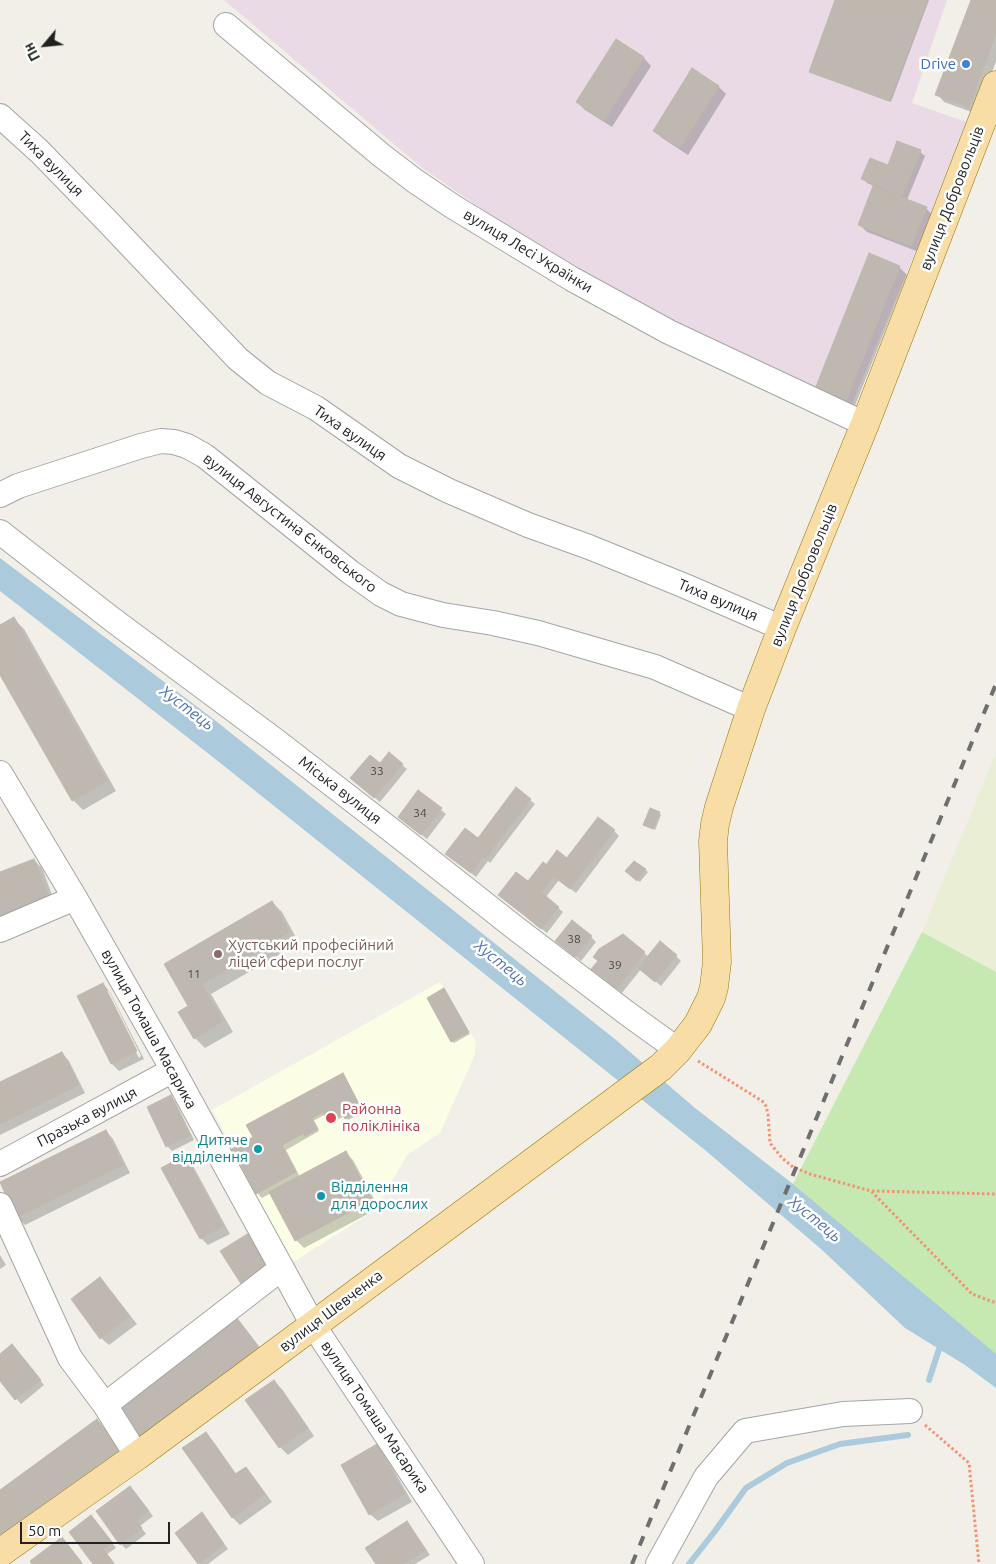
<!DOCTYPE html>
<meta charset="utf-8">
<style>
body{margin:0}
#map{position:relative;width:996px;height:1564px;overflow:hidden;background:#f1efe8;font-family:Ubuntu,sans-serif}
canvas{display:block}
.north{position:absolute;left:20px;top:20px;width:50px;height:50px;-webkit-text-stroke:4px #fff;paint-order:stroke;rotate:242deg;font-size:14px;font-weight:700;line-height:20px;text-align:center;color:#212121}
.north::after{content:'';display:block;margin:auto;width:18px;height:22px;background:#212121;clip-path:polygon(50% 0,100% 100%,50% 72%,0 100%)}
.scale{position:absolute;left:20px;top:1522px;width:150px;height:22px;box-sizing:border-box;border:2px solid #212121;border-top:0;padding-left:6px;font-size:15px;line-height:18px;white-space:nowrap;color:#212121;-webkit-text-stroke:4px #fff;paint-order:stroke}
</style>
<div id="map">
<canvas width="996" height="1564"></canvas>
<div class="north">Пн</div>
<div class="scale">50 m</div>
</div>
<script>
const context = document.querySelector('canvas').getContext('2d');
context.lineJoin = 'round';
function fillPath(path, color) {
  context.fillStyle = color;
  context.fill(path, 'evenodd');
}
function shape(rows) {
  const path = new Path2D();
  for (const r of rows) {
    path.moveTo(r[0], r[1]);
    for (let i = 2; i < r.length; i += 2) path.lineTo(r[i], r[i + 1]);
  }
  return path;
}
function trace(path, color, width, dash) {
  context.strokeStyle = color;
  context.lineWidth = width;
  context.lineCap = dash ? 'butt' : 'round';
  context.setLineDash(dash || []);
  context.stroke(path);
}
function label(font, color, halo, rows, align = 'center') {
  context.font = font + ' Ubuntu,sans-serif';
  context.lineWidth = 5;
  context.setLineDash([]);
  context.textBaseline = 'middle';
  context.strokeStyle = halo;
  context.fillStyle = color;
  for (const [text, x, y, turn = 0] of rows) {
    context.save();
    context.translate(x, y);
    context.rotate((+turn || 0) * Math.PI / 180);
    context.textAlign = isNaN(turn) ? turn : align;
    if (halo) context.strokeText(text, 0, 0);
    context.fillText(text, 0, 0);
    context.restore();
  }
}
const industrial = shape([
 [224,0,947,0,912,103,969,123,852,404,668,322,528,241,421,167]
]);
const education = shape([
 [440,982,476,1042,475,1054,440,1133,407,1155,375,1210,287,1266,251,1197,256,1194,238,1160,234,1161,230,1150,233,1148,212,1110]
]);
const farmland = shape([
 [996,753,996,972,922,932]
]);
const grass = shape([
 [922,932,996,972,996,1355,793,1184]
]);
const water = shape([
 [0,558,212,718,616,1040,695,1108,793,1184,996,1354,996,1388,965,1365,905,1328,821,1249,705,1150,214,758,0,591]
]);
const shadow = shape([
 [836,0,929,0,891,102,810,71],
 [972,0,996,0,996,61,977,114,944,102,937,94],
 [616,41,644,58,651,66,612,127,585,110,577,102],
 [692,70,719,87,726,94,688,155,662,138,654,131],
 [920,152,925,156,907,200,926,208,933,216,919,252,867,232,859,224,874,186,867,183,863,178],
 [899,267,907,275,854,408,824,396],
 [14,619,24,629,116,791,83,810,73,800,0,672,0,627],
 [380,765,402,765,407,769,380,802,357,783],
 [419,792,446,814,427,839,405,822],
 [530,800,535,804,490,863,488,861,476,877,452,858],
 [659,813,661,815,655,830,645,825],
 [614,831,619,836,576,893,559,880,546,897,563,912,547,933,504,900,528,883,547,866,568,860],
 [34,860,42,868,57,908,0,916,0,873],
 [635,862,648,872,640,882,629,873],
 [272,902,282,912,299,943,211,994,233,1032,205,1048,195,1038,190,1006,165,964],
 [622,936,649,957,676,956,681,961,661,986,641,969,622,993,598,974,599,961],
 [591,937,596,942,581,961,562,946],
 [103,984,110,992,144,1059,119,1071,112,1064],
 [106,991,109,991,141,1056,139,1058],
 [446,992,470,1034,454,1043,452,1041],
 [62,1053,69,1061,85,1093,0,1135,0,1084],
 [345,1077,361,1108,354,1112,356,1116,348,1120,345,1116,331,1123,326,1114,313,1121,319,1131,286,1150,300,1177,346,1153,353,1160,379,1208,304,1248,296,1240,271,1193,262,1198,257,1193,242,1165,230,1156,255,1138],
 [171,1097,175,1101,194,1140,172,1151,167,1146],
 [106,1131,113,1139,130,1173,25,1225,17,1217],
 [184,1157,192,1164,230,1234,208,1245,201,1238],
 [0,1255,6,1265,0,1269],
 [100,1279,137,1324,109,1345,101,1338],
 [236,1320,246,1330,271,1362],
 [17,1351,44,1385,21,1404,0,1379,0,1356],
 [274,1382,282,1389,314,1436,288,1455,280,1447],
 [97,1421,107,1431,131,1464,0,1492],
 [206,1434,213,1441,237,1475,246,1468,253,1476,272,1502,240,1525,232,1517],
 [377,1446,384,1453,412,1502,378,1521,370,1514],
 [130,1487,153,1516,140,1526,146,1534,126,1549,121,1544],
 [91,1516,116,1548,107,1554,115,1564,94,1564],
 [206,1519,228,1549,208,1564,200,1564,176,1533],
 [407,1522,430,1555,415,1564,377,1564],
 [62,1538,83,1564,34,1564,32,1561]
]);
const stream = shape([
 [929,1380,941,1343],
 [689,1564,715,1531,746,1488,787,1463,840,1444,908,1435]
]);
const building = shape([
 [835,0,927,0,889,101,809,72,835,0],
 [971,0,996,0,996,33,969,107,935,95,971,0],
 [616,39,644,57,604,121,576,102,616,39],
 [692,68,719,86,680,148,653,131,692,68],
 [897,141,921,150,902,196,861,179,870,158,888,165,897,141],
 [873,186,927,207,911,246,858,225,873,186],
 [869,253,900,266,846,401,815,389,869,253],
 [14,617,107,781,72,801,0,675,0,625,14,617],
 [389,752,403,764,374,798,350,778,370,755,380,763,389,752],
 [516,787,531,799,485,859,483,857,471,873,445,854,465,828,478,838,516,787],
 [418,790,442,808,421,835,398,817,418,790],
 [650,808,660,812,653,829,643,825,650,808],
 [598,817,615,830,570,889,553,876,598,817],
 [557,850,567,858,557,872,546,865,557,850],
 [34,859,50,900,0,919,0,872,34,859],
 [634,861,646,869,637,881,625,871,634,861],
 [543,862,557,872,524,915,498,895,516,872,528,881,543,862],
 [541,892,559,907,541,929,524,915,541,892],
 [272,901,290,932,202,984,223,1021,194,1039,178,1012,188,1006,164,964,272,901],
 [572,920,592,936,575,957,555,941,572,920],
 [623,934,645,952,617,989,591,969,598,961,593,957,599,949,623,934],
 [660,941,677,955,655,982,638,968,660,941],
 [103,983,137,1051,111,1064,77,996,103,983],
 [444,988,469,1032,451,1042,427,998,444,988],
 [62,1052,79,1085,0,1124,0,1082,62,1052],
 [343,1073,360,1106,353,1110,355,1114,345,1119,343,1114,328,1122,323,1112,312,1118,318,1129,305,1136,287,1103,343,1073],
 [171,1095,190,1135,166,1147,147,1107,171,1095],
 [287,1103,304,1133,282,1145,296,1172,256,1194,238,1160,234,1161,230,1150,253,1137,246,1125,287,1103],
 [106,1130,123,1165,16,1218,0,1182,106,1130],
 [346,1151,372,1200,295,1241,269,1192,346,1151],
 [185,1155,223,1226,200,1239,161,1168,185,1155],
 [249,1233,273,1271,245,1290,220,1251,249,1233],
 [100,1277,130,1316,100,1339,71,1299,100,1277],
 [237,1318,262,1351,141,1440,116,1407,237,1318],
 [12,1344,41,1380,15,1400,0,1381,0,1354,12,1344],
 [274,1380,308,1428,279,1448,245,1400,274,1380],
 [97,1419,122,1453,0,1542,0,1490,97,1419],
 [206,1432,235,1474,246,1467,265,1494,232,1518,182,1448,206,1432],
 [377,1444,405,1494,369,1515,341,1465,377,1444],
 [130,1486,149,1511,136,1520,142,1528,120,1545,96,1511,130,1486],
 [202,1512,224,1544,198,1564,175,1533,202,1512],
 [91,1515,112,1542,103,1549,113,1562,110,1564,93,1564,69,1532,91,1515],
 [407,1521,426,1550,403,1564,376,1564,365,1548,407,1521],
 [62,1537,82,1563,32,1564,30,1561,62,1537]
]);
const path = shape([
 [698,1061,762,1101,766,1106,768,1114,770,1143,782,1158,793,1167,810,1174,871,1191,972,1294,996,1303],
 [872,1191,996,1194],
 [925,1425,969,1463,979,1564]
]);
const minor = shape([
 [226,25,381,155,415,181,452,206,572,279,669,332,865,424],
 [0,116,39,151,110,224,238,359,268,383,316,408,399,466,449,491,528,525,589,547,685,586,782,628],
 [0,495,18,486,141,446,161,441,174,442,187,446,205,456,350,572,381,594,401,604,443,615,493,623,538,633,655,667,751,709],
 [0,532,113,620,276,741,395,833,514,927,628,1014,678,1050],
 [0,773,75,898,173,1070,313,1325,472,1564],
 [0,930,75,898],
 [0,1164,173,1070],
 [0,1205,70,1358,105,1405,137,1456],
 [105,1405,282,1268],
 [658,1564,706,1477,745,1431,843,1414,910,1411]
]);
const major = shape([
 [0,1553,137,1456,661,1067,678,1050,698,1024,711,998,714,987,717,962,713,841,715,824,719,807,751,709,782,628,865,424,996,85]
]);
const rail = shape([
 [632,1564,996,684]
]);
const markers = [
 [966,64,5,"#3f7fe0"],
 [218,954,5,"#8d6e63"],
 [331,1118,6,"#e0444e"],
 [258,1149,5,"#0f9aa8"],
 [321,1196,5,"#0f9aa8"]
];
const numberNames = [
 ["33",377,771],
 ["34",420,813],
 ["38",574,939],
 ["39",615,965],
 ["11",194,974]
];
const shopNames = [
 ["Drive",956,64]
];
const streetNames = [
 ["Тиха вулиця",51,164,45],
 ["вулиця Добровольців",952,198,-69],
 ["вулиця Лесі Українки",528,251,31],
 ["Тиха вулиця",350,433,35],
 ["вулиця Августина Єнковського",290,523,38],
 ["вулиця Добровольців",804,575,-68],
 ["Тиха вулиця",718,600,23],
 ["Міська вулиця",340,790,38],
 ["вулиця Томаша Масарика",149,1029,61],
 ["Празька вулиця",87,1117,-28],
 ["вулиця Шевченка",331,1311,-37],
 ["вулиця Томаша Масарика",375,1417,56]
];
const educationNames = [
 ["Хустський професійний",228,945],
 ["ліцей сфери послуг",228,962]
];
const healthNames = [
 ["Районна",342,1109],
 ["поліклініка",342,1126]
];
const cultureNames = [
 ["Дитяче",248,1140],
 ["відділення",248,1157],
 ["Відділення",331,1187,"left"],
 ["для дорослих",331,1204,"left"]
];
const waterNames = [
 ["Хустець",187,708,37],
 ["Хустець",501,963,39],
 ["Хустець",815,1219,39]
];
fillPath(industrial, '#e9dae5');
fillPath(education, '#fbfee4');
fillPath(farmland, '#e9eed5');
fillPath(grass, '#c6e8b1');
fillPath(water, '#abcbdc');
fillPath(shadow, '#0003');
trace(stream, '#abcbdc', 6);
fillPath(building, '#beb8b1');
trace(building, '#c2b8ab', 1);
trace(minor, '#a5a5a5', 26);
trace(major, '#967707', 29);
trace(path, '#f39276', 3, [2.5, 2.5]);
trace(minor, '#fff', 24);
trace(major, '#f8dea6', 28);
trace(rail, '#6f6f6f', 4, [10, 10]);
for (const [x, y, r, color] of markers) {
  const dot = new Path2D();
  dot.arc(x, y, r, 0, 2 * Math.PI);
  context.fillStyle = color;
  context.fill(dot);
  trace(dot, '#fff', 2);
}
label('12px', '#484745', null, numberNames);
label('15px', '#366cbe', '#fff', shopNames, 'right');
label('15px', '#212121', '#fff', streetNames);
label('15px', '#785e54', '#fff', educationNames, 'left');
label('15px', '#be3a42', '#fff', healthNames, 'left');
label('15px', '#0d838f', '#fff', cultureNames, 'right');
label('italic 16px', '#5174ad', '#fff', waterNames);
</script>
